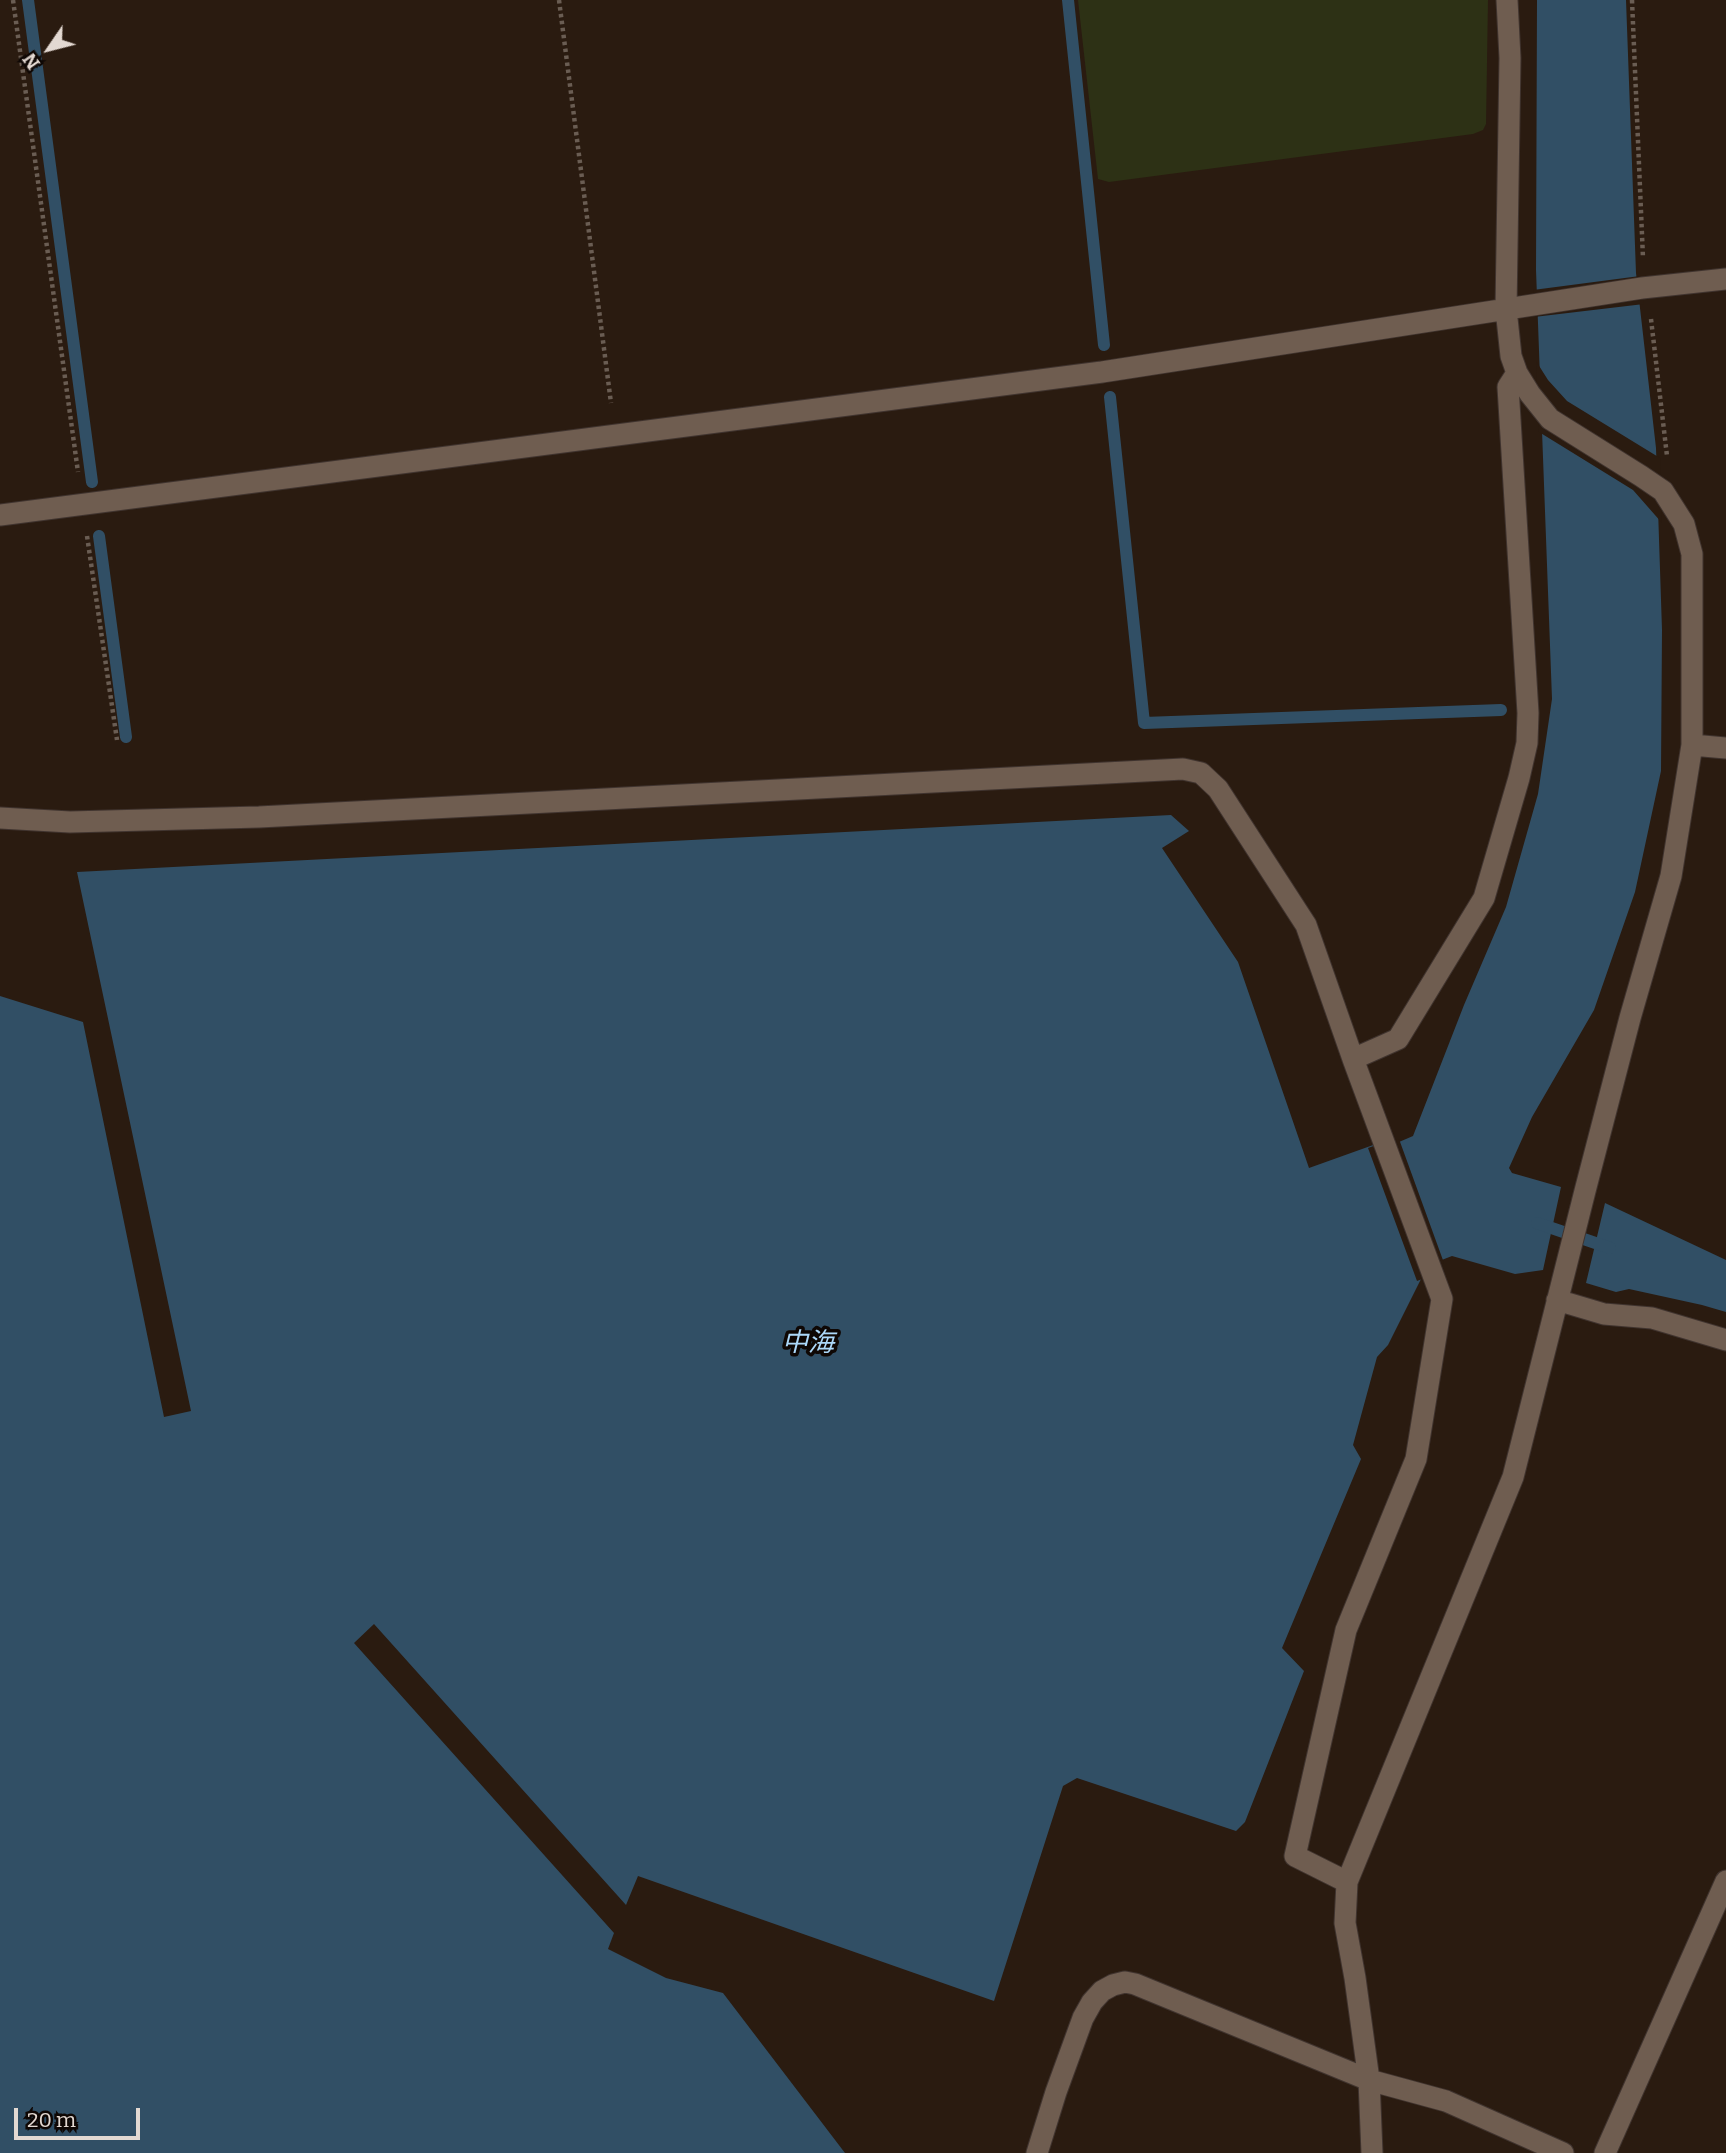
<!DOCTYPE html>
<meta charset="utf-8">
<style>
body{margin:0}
#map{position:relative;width:1726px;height:2153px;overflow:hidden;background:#2a1b10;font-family:Bitter,serif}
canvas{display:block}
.north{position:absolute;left:14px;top:14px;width:70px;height:70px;-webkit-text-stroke:5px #0e0704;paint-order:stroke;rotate:235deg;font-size:19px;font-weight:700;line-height:28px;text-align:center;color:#e3d9d2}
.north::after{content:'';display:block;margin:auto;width:24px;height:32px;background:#e3d9d2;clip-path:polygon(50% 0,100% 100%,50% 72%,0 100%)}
.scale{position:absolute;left:14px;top:2108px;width:126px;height:32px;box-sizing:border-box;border:4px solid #e3d9d2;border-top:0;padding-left:9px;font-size:21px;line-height:24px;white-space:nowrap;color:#e3d9d2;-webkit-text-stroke:5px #0e0704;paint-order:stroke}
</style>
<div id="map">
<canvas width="1726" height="2153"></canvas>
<div class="north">N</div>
<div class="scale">20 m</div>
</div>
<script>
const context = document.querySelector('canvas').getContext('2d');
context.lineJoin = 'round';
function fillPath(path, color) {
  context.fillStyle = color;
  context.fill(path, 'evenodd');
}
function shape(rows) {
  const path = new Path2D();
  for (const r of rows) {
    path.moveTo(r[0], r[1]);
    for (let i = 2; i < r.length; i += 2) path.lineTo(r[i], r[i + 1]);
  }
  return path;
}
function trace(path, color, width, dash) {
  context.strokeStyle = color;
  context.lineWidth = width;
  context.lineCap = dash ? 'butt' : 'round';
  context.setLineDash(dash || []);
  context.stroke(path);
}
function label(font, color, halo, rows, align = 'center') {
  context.font = font + ' Bitter,"Noto Sans JP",serif';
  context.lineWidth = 7;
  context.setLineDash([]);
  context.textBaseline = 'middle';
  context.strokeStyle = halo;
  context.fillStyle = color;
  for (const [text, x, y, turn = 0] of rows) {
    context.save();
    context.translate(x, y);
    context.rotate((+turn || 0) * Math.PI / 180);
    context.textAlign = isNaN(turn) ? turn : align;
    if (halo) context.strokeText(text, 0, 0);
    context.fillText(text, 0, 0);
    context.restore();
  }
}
const green = shape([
 [1078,0,1488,0,1486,124,1483,130,1473,134,1109,182,1098,179]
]);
const water = shape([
 [1537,0,1626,0,1636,273,1656,448,1662,630,1661,771,1635,892,1594,1010,1532,1117,1509,1168,1512,1173,1561,1187,1543,1270,1515,1274,1452,1256,1434,1263,1392,1145,1413,1136,1464,1005,1506,907,1538,794,1552,699,1536,270],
 [1171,815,1189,831,1162,848,1238,962,1309,1168,1376,1144,1424,1273,1388,1345,1377,1357,1353,1445,1361,1459,1282,1648,1304,1671,1245,1822,1236,1831,1077,1778,1063,1786,994,2001,638,1876,626,1905,374,1624,354,1643,614,1933,608,1949,666,1978,723,1993,845,2153,0,2153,0,996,83,1022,164,1417,191,1411,77,872],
 [1605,1203,1726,1260,1726,1312,1702,1305,1629,1289,1616,1292,1586,1283]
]);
const pier = shape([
 [1640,276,1644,304,1534,317,1533,290],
 [1536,361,1548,380,1567,401,1660,458,1662,523,1633,490,1539,432],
 [1399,1139,1444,1263,1435,1266,1390,1143],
 [1379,1144,1425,1278,1417,1281,1368,1148]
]);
const stream = shape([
 [28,0,92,482],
 [1068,0,1104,345],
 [1110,397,1144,723,1501,710],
 [99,536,126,737],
 [1537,1223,1610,1248]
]);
const path = shape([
 [13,0,78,472],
 [559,0,611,403],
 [1632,0,1643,258],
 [1651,319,1667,456],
 [87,536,117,740]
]);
const minor = shape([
 [0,515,1102,372,1642,288,1726,279],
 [1692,745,1726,748],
 [0,818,70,822,259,817,1183,769,1201,773,1218,789,1306,925,1353,1059],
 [1557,1300,1604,1314,1652,1318,1726,1340],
 [1347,1882,1295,1856,1346,1630,1416,1459,1442,1299,1353,1059,1398,1039,1484,898,1519,778,1527,743,1528,713,1508,387,1517,373],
 [1037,2153,1056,2092,1083,2018,1092,2002,1102,1991,1113,1985,1125,1982,1135,1984,1369,2080,1446,2101,1563,2153],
 [1372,2153,1369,2080,1355,1978,1345,1923,1347,1882,1513,1477,1585,1191,1630,1018,1671,876,1692,745,1692,554,1684,524,1663,491,1641,476,1550,419,1530,394,1517,373,1511,356,1506,309,1510,58,1507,0],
 [1605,2153,1726,1881]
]);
const waterNames = [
 ["中海",808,1344]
];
fillPath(green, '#2d3115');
fillPath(water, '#314f65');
fillPath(pier, '#2a1b10');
trace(stream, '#314f65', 12);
trace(minor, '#40342f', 23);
trace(path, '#6a5d53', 4.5, [3.5, 3.5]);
trace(minor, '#6f5d50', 21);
label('italic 26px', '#acd8f9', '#0e0704', waterNames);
</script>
